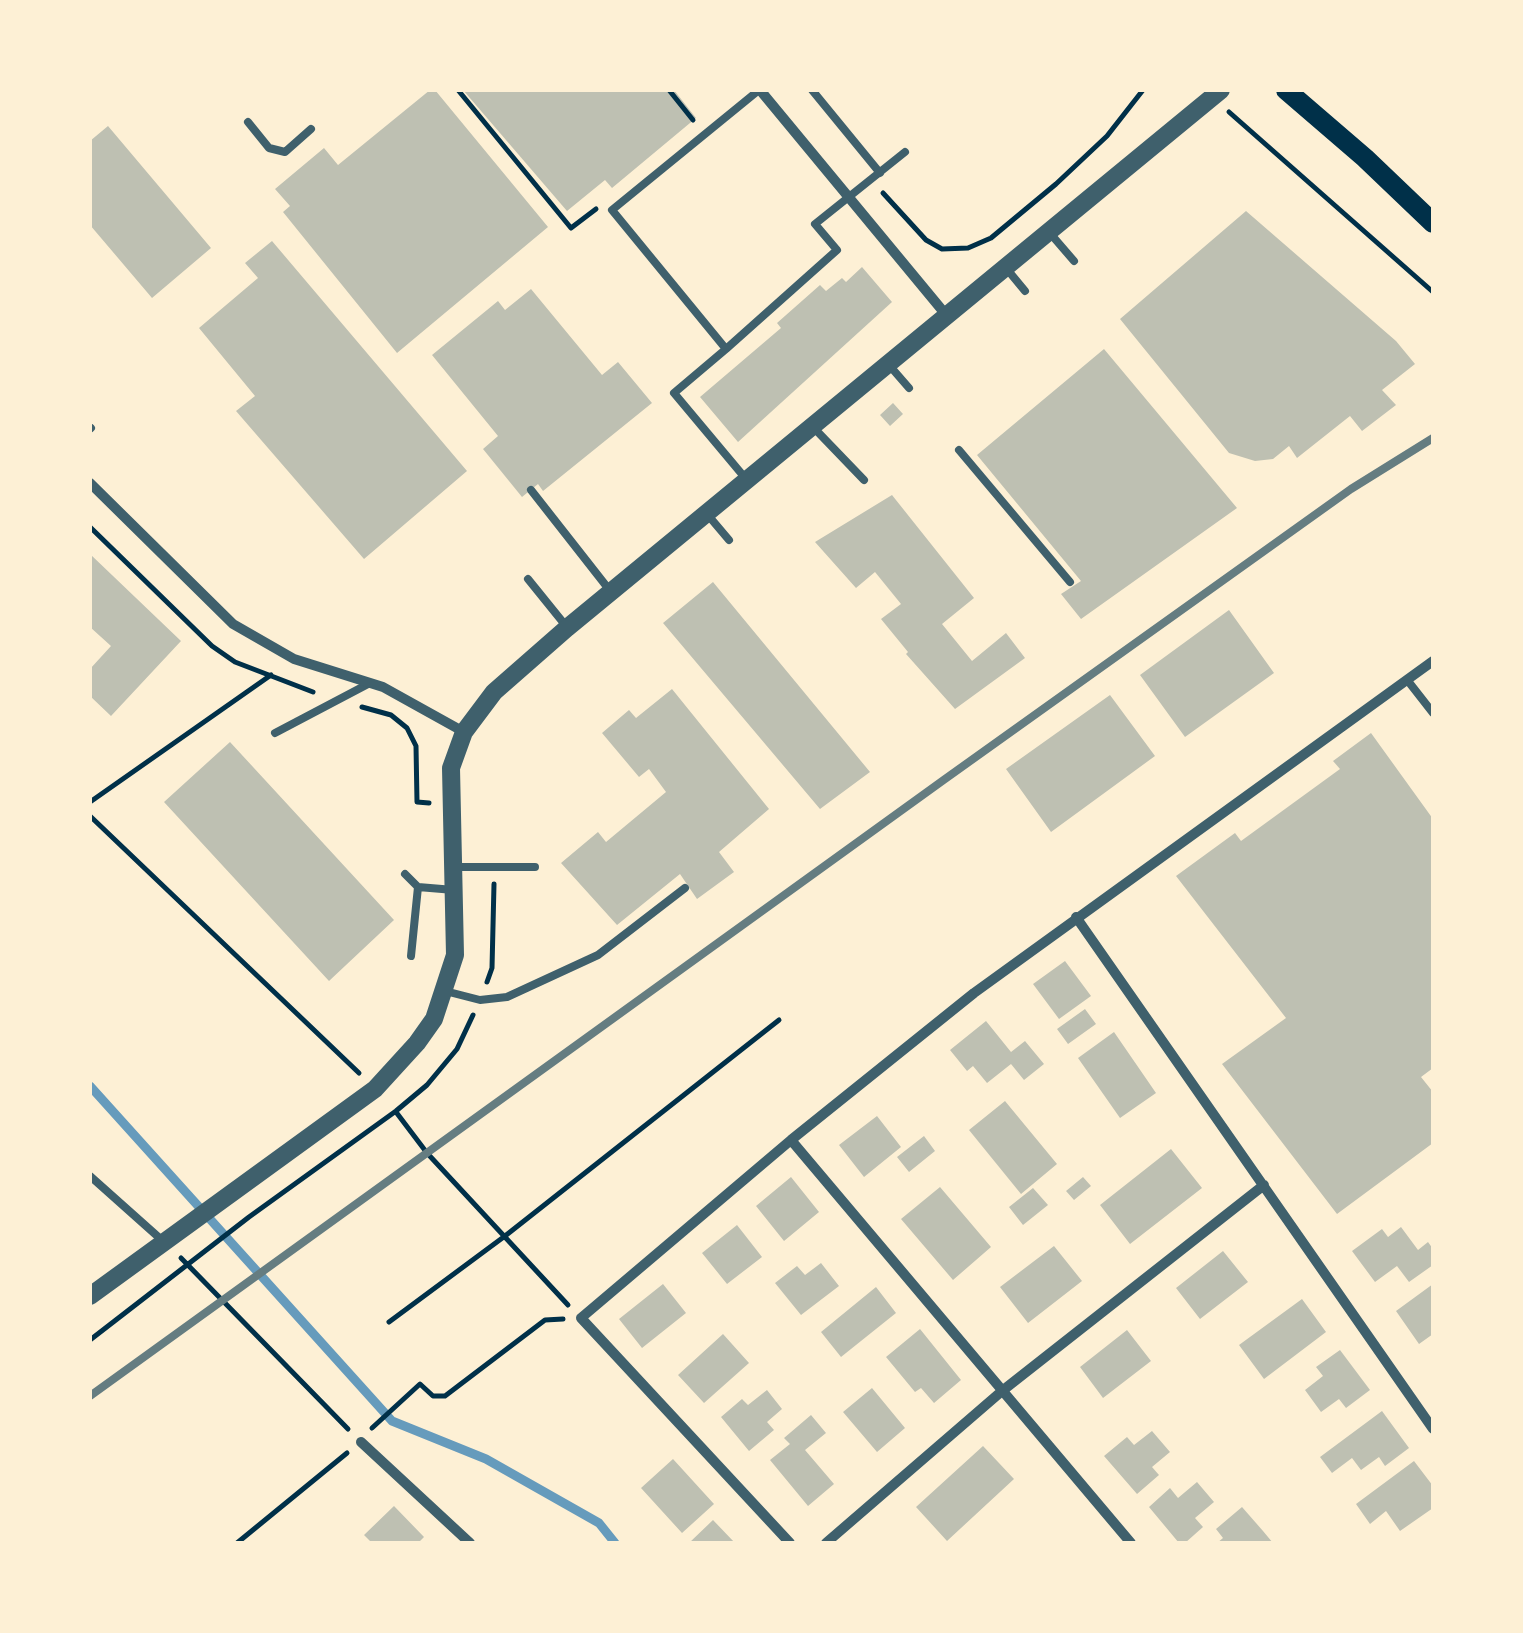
<!DOCTYPE html>
<style>
body{margin:0}
#map{position:relative;width:1523px;height:1633px;overflow:hidden;background:#fdf0d5;font-family:"Exo 2",sans-serif}
canvas{display:block}
.frame{position:absolute;inset:0;border:92px solid #fdf0d5;pointer-events:none}
</style>
<div id="map">
<canvas width="1523" height="1633"></canvas>
<div class="frame"></div>
</div>
<script>
const context = document.querySelector('canvas').getContext('2d');
context.lineJoin = 'round';
function shape(rows) {
  const path = new Path2D();
  for (const r of rows) {
    path.moveTo(r[0], r[1]);
    for (let i = 2; i < r.length; i += 2) path.lineTo(r[i], r[i + 1]);
  }
  return path;
}
function trace(path, color, width, dash) {
  context.strokeStyle = color;
  context.lineWidth = width;
  context.lineCap = dash ? 'butt' : 'round';
  context.setLineDash(dash || []);
  context.stroke(path);
}
function fillPath(path, color) {
  context.fillStyle = color;
  context.fill(path, 'evenodd');
}
const stream = shape([
 [90,1086,392,1421,486,1459,599,1523,615,1543]
]);
const building = shape([
 [430,90,435,90,548,227,397,353,283,212,290,206,275,189,324,148,338,165],
 [463,90,674,90,696,118,612,188,605,180,567,211],
 [108,126,211,248,152,298,90,225,90,141],
 [1246,211,1396,341,1415,364,1382,390,1396,405,1362,431,1350,416,1297,458,1289,446,1273,459,1255,461,1229,453,1120,319],
 [272,241,467,471,364,559,236,411,255,396,199,328,258,278,245,263],
 [862,267,892,302,738,442,700,397,781,328,777,323,820,285,826,291,842,278,846,282],
 [531,289,602,375,618,362,652,403,543,491,538,484,522,497,483,449,498,436,432,355,498,301,505,310],
 [1104,349,1237,508,1081,619,1061,594,1081,581,977,455],
 [893,403,903,414,890,426,880,415],
 [892,495,974,598,942,624,972,661,1006,633,1025,658,955,709,906,654,908,652,881,619,901,604,875,572,856,588,815,542],
 [90,554,181,641,111,716,90,696,90,669,111,646,90,627],
 [713,582,870,772,820,809,663,623],
 [1229,610,1274,673,1185,737,1140,675],
 [672,689,769,809,719,852,734,872,697,899,680,874,617,925,561,863,598,832,606,842,666,792,649,769,639,777,602,733,629,710,636,718],
 [1110,695,1155,756,1051,832,1006,769],
 [1371,733,1433,819,1433,1068,1421,1077,1433,1092,1433,1143,1337,1214,1222,1064,1286,1018,1176,876,1235,833,1241,841,1340,769,1333,761],
 [230,742,394,920,329,981,164,802],
 [1065,961,1091,996,1059,1019,1033,984],
 [1085,1009,1096,1024,1068,1044,1057,1029],
 [986,1021,1011,1052,1025,1041,1044,1064,1024,1080,1011,1064,987,1083,973,1066,967,1071,950,1050],
 [1114,1032,1156,1093,1120,1118,1078,1058],
 [1005,1101,1057,1164,1021,1194,969,1130],
 [877,1116,901,1147,864,1177,839,1145],
 [924,1136,935,1151,909,1172,897,1157],
 [1171,1149,1202,1188,1130,1244,1100,1205],
 [791,1177,819,1212,784,1241,756,1206],
 [1083,1177,1091,1186,1074,1200,1066,1191],
 [940,1187,991,1247,953,1280,901,1219],
 [1033,1188,1048,1205,1023,1225,1009,1207],
 [737,1225,762,1257,727,1284,702,1253],
 [1401,1227,1418,1250,1428,1242,1433,1249,1433,1265,1409,1282,1397,1266,1375,1282,1352,1251,1382,1229,1388,1237],
 [1054,1246,1082,1281,1028,1323,1000,1287],
 [1223,1251,1248,1282,1200,1319,1176,1288],
 [821,1263,839,1286,801,1315,775,1283,797,1266,805,1275],
 [663,1284,686,1313,642,1348,619,1319],
 [1433,1284,1433,1334,1419,1344,1396,1311],
 [876,1287,896,1313,841,1357,821,1332],
 [1302,1299,1326,1332,1264,1379,1239,1345],
 [920,1329,961,1380,934,1403,921,1388,915,1392,886,1357],
 [1127,1330,1151,1361,1103,1398,1080,1367],
 [723,1334,749,1363,704,1403,678,1375],
 [1340,1350,1370,1390,1346,1408,1339,1399,1321,1412,1305,1390,1323,1376,1316,1367],
 [872,1388,905,1428,877,1452,843,1412],
 [767,1390,782,1409,767,1422,774,1430,749,1451,721,1417,742,1399,748,1405],
 [1382,1411,1409,1448,1385,1466,1379,1457,1361,1470,1352,1458,1332,1473,1320,1457],
 [811,1415,826,1433,805,1450,834,1484,808,1506,770,1460,790,1444,784,1438],
 [1152,1431,1170,1452,1152,1467,1159,1475,1137,1494,1104,1456,1127,1437,1134,1445],
 [983,1446,1014,1479,947,1541,916,1507],
 [673,1459,714,1504,682,1533,641,1488],
 [1414,1461,1433,1486,1433,1508,1400,1531,1386,1511,1370,1524,1356,1504],
 [1197,1482,1214,1502,1195,1518,1203,1527,1185,1543,1179,1543,1149,1507,1170,1488,1178,1498],
 [394,1506,424,1537,418,1543,372,1543,364,1535],
 [1242,1507,1263,1531,1273,1543,1217,1543,1223,1538,1216,1529],
 [713,1520,735,1543,689,1543]
]);
const path = shape([
 [458,90,571,228,596,209],
 [669,90,693,120],
 [1229,112,1433,292],
 [883,193,926,240,942,249,968,248,991,238,1056,184,1107,136,1143,90],
 [90,527,212,646,235,662,313,692],
 [362,707,391,715,407,728,416,746,417,802,429,803],
 [90,802,271,675],
 [90,816,359,1073],
 [487,982,492,968,494,884],
 [396,1112,427,1153,568,1305],
 [181,1258,348,1429],
 [389,1322,505,1236,779,1020],
 [90,1340,249,1217,396,1111,427,1085,457,1049,473,1015],
 [372,1428,420,1384,433,1396,445,1396,545,1320,563,1319],
 [237,1543,347,1453]
]);
const service = shape([
 [759,90,612,210,726,349,837,250,815,224,905,152],
 [812,90,880,173],
 [248,122,269,148,285,152,311,129],
 [1049,232,1074,261],
 [1006,268,1025,291],
 [726,349,674,393,746,479],
 [889,365,909,388],
 [813,427,864,480],
 [90,429,91,428],
 [959,450,1070,582],
 [531,490,611,592],
 [707,514,729,540],
 [528,579,566,626],
 [1408,681,1433,713],
 [275,733,370,683],
 [455,867,535,867],
 [405,874,418,887,454,890],
 [411,956,418,887],
 [445,991,480,1000,507,997,598,955,685,888],
 [90,1176,164,1242]
]);
const minor = shape([
 [760,90,947,316],
 [90,483,233,624,294,659,383,687,464,732],
 [1076,917,1433,1429],
 [791,1140,1131,1543],
 [361,1442,470,1543],
 [790,1543,581,1318,791,1140,974,993,1433,661],
 [826,1543,1002,1391,1264,1185]
]);
const tertiary = shape([
 [90,1296,375,1089,417,1043,434,1019,455,955,451,768,464,732,494,692,567,628,1221,90]
]);
const secondary = shape([
 [1286,90,1365,158,1433,223]
]);
const rail = shape([
 [90,1396,945,779,1351,489,1433,438]
]);
trace(stream, '#669bbc', 9);
fillPath(building, '#bec0b2');
trace(path, '#003049', 5);
trace(service, '#3f606c', 8);
trace(minor, '#3f606c', 10);
trace(tertiary, '#3f606c', 18);
trace(secondary, '#003049', 20);
trace(rail, '#657d81', 8);
</script>
